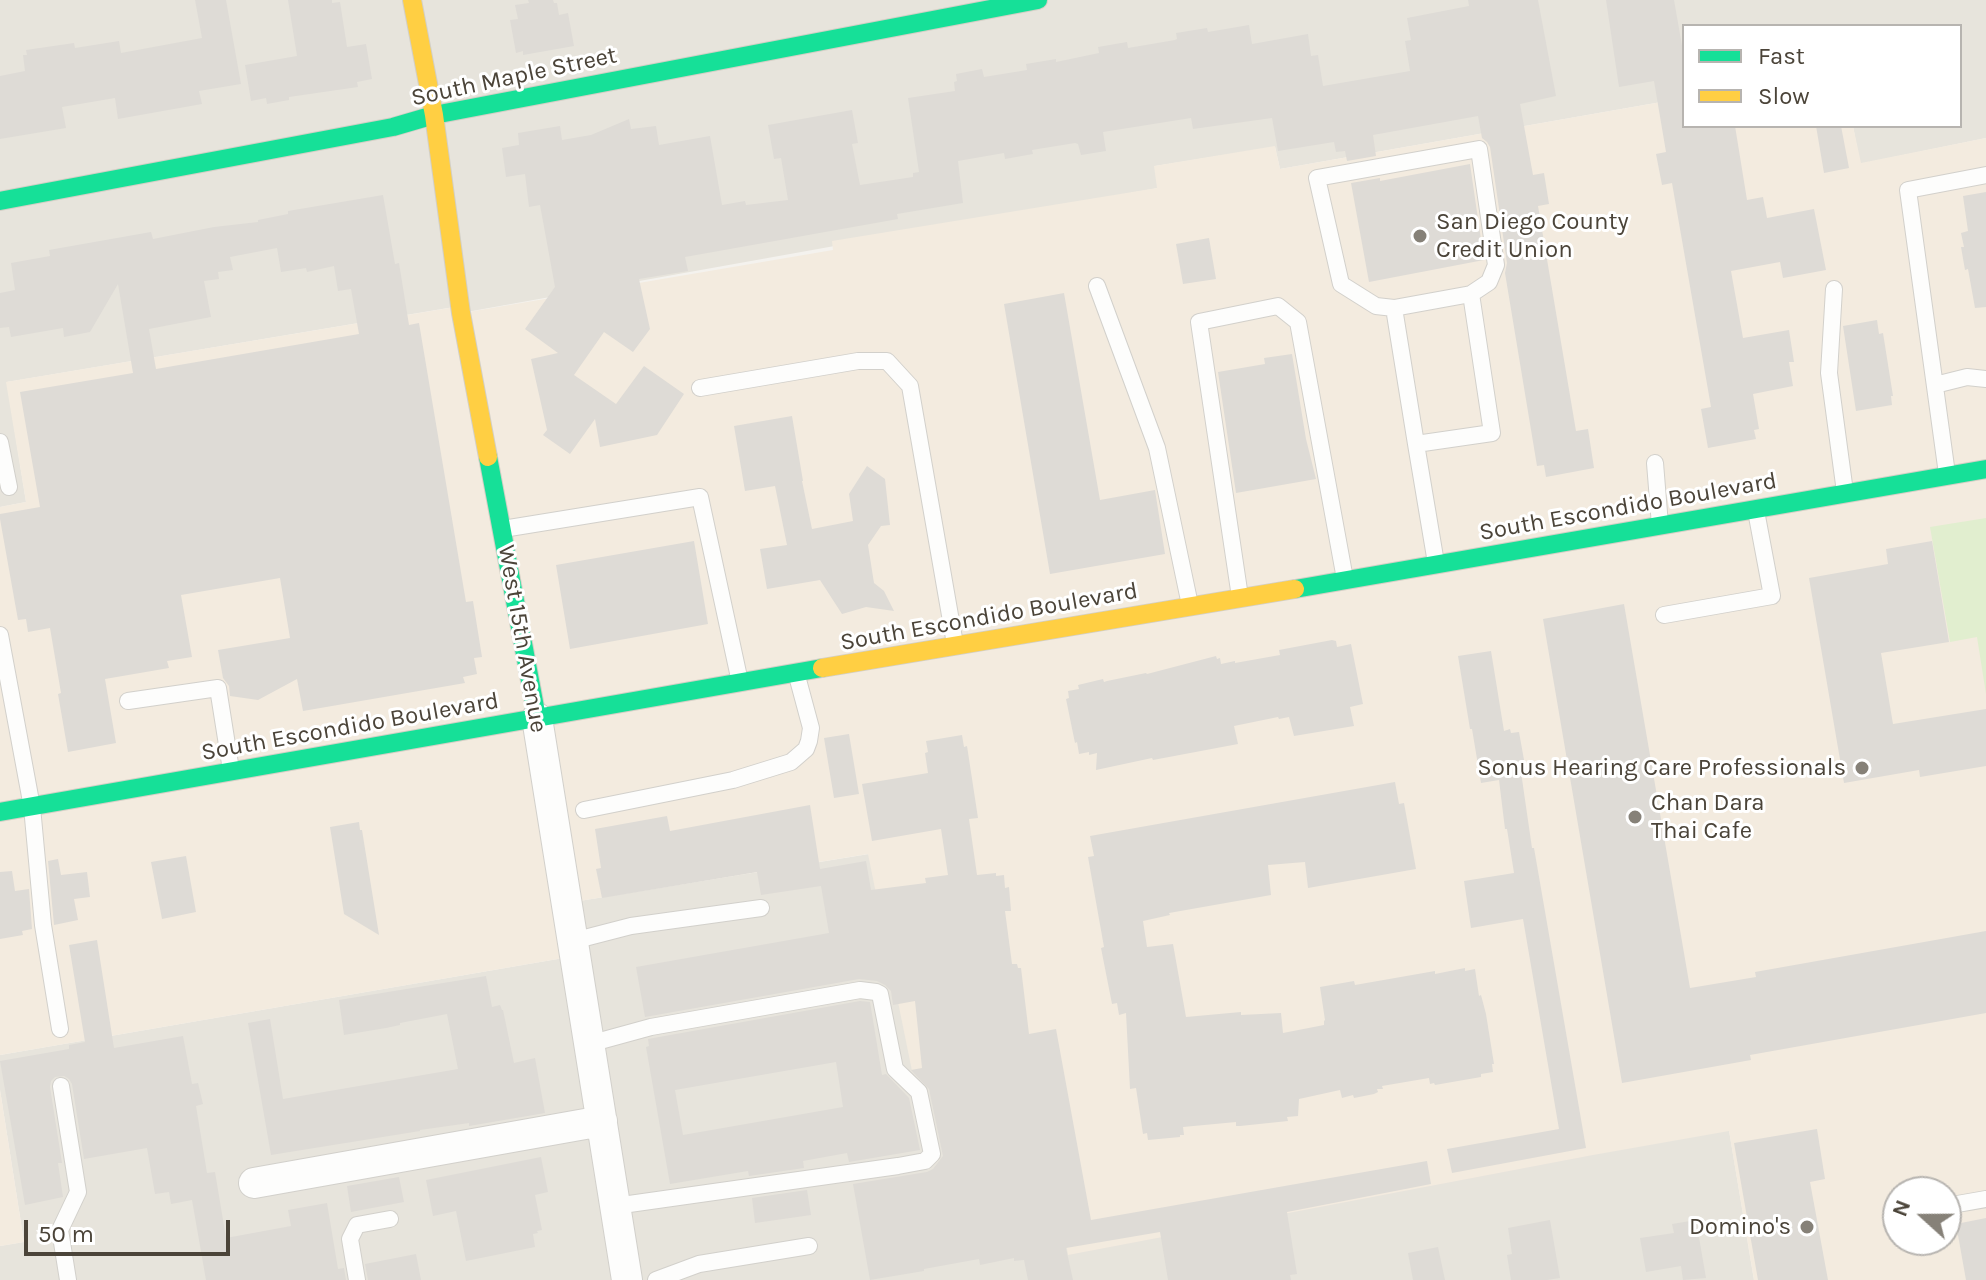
<!DOCTYPE html>
<style>
body{margin:0}
#map{position:relative;width:1986px;height:1280px;overflow:hidden;background:#f4f2ee;font-family:Karla,sans-serif}
canvas{display:block}
.legend{position:absolute;left:1682px;top:24px;width:280px;height:104px;box-sizing:border-box;background:#fff;border:2px solid #b7b4b0;margin:0;padding:10px 14px;list-style:none;font-size:24px;color:#4b4439}
.legend li{display:flex;align-items:center;gap:16px;height:40px}
.legend b{width:40px;border:2px solid #b7b4b0}
.north{position:absolute;left:1882px;top:1176px;width:80px;height:80px;box-sizing:border-box;background:#fff;border:2px solid #b7b4b0;border-radius:50%;rotate:291deg;font-size:22px;font-weight:700;line-height:32px;text-align:center;color:#4b4439}
.north::after{content:'';display:block;margin:auto;width:28px;height:36px;background:#868178;clip-path:polygon(50% 0,100% 100%,50% 72%,0 100%)}
.scale{position:absolute;left:24px;top:1220px;width:206px;height:36px;box-sizing:border-box;border:4px solid #4b4439;border-top:0;padding-left:10px;font-size:24px;line-height:28px;white-space:nowrap;color:#4b4439;-webkit-text-stroke:6px #fff;paint-order:stroke}
</style>
<div id="map">
<canvas width="1986" height="1280"></canvas>
<ul class="legend">
<li><b style="height:10px;background:#16e098"></b>Fast</li>
<li><b style="height:10px;background:#ffcf43"></b>Slow</li>
</ul>
<div class="north">N</div>
<div class="scale">50 m</div>
</div>
<script>
const context = document.querySelector('canvas').getContext('2d');
context.lineJoin = 'round';
function fillPath(path, color) {
  context.fillStyle = color;
  context.fill(path, 'evenodd');
}
function shape(rows) {
  const path = new Path2D();
  for (const r of rows) {
    path.moveTo(r[0], r[1]);
    for (let i = 2; i < r.length; i += 2) path.lineTo(r[i], r[i + 1]);
  }
  return path;
}
function trace(path, color, width, dash) {
  context.strokeStyle = color;
  context.lineWidth = width;
  context.lineCap = dash ? 'butt' : 'round';
  context.setLineDash(dash || []);
  context.stroke(path);
}
function label(font, color, halo, rows, align = 'center') {
  context.font = font + ' Karla,sans-serif';
  context.lineWidth = 6;
  context.setLineDash([]);
  context.textBaseline = 'middle';
  context.strokeStyle = halo;
  context.fillStyle = color;
  for (const [text, x, y, turn = 0] of rows) {
    context.save();
    context.translate(x, y);
    context.rotate((+turn || 0) * Math.PI / 180);
    context.textAlign = isNaN(turn) ? turn : align;
    if (halo) context.strokeText(text, 0, 0);
    context.fillText(text, 0, 0);
    context.restore();
  }
}
const residential = shape([
 [0,0,1986,0,1986,138,1860,164,1853,126,1960,126,1960,26,1684,26,1684,98,1280,169,1275,147,1155,166,1158,188,461,313,460,306,7,382,26,502,0,507],
 [869,854,873,875,1593,1154,1729,1130,1754,1280,0,1280,0,1246,24,1242,0,1090,0,1055,575,956,567,903]
]);
const commercial = shape([
 [1684,98,1684,126,1853,126,1861,163,1986,138,1986,1280,1754,1280,1729,1131,1593,1155,1068,1255,1034,1050,912,1071,868,854,567,903,575,956,0,1055,0,507,26,502,6,382,461,306,462,313,833,250,832,241,1157,188,1154,166,1275,146,1280,169],
 [1898,1192,1946,1192,1946,1240,1898,1240],
 [0,1090,24,1242,0,1246]
]);
const green = shape([
 [1986,518,1986,694,1977,637,1950,642,1930,527]
]);
const building = shape([
 [195,0,226,0,241,84,199,91,202,104,118,119,115,98,62,107,66,128,0,139,0,76,25,71,23,55,27,55,26,50,74,43,75,48,119,41,121,53,202,38],
 [288,0,332,0,332,3,340,2,347,47,366,44,372,79,357,82,358,87,289,97,289,100,267,104,266,98,251,101,245,65,297,56],
 [528,0,553,0,554,3,557,3,559,15,568,13,574,46,523,55,523,51,516,53,510,20,518,19,515,5,529,3],
 [1468,0,1538,0,1556,96,1520,104,1533,175,1544,173,1549,204,1538,206,1576,431,1588,429,1594,468,1546,477,1544,465,1537,466,1505,273,1507,263,1490,147,1487,142,1482,138,1478,116,1373,135,1376,156,1347,161,1345,151,1336,152,1334,142,1278,151,1272,118,1193,129,1191,118,1103,132,1106,151,1081,155,1078,144,1075,143,1032,150,1033,154,1005,159,1004,153,958,161,963,203,897,214,898,219,685,257,688,271,639,279,650,329,633,352,604,332,574,375,616,404,644,366,684,394,657,435,600,447,595,419,570,454,543,435,547,430,531,359,558,353,525,329,555,287,540,205,529,207,525,174,506,177,502,148,519,145,518,133,560,126,562,140,591,135,629,119,631,129,656,126,659,145,710,136,722,205,745,201,746,205,788,200,781,158,774,159,768,125,852,110,858,143,852,144,860,185,913,177,913,173,919,172,908,98,955,91,954,82,957,81,956,74,982,69,984,77,1027,70,1026,64,1056,59,1056,62,1099,53,1098,47,1127,42,1128,48,1175,40,1177,39,1176,33,1207,28,1208,32,1249,25,1252,44,1308,34,1311,56,1318,55,1323,86,1410,71,1405,41,1411,40,1407,18,1469,6],
 [1606,0,1674,0,1684,57,1684,126,1735,126,1747,200,1763,197,1767,218,1814,209,1826,270,1783,278,1780,262,1731,271,1743,338,1789,330,1794,362,1789,362,1793,386,1753,394,1759,429,1754,430,1756,439,1708,448,1701,409,1711,407,1672,183,1662,185,1656,154,1666,152,1654,81,1619,87],
 [1816,126,1841,126,1849,168,1824,173],
 [1470,164,1484,260,1369,282,1351,183,1380,178,1380,181],
 [1986,192,1986,307,1975,308,1968,269,1965,270,1961,247,1964,247,1961,233,1968,231,1963,196],
 [383,195,395,264,399,263,409,325,419,323,466,602,473,601,482,657,474,658,477,674,463,677,465,683,303,711,297,679,258,700,230,696,229,686,223,678,218,650,290,638,280,578,181,595,192,657,167,661,169,668,105,679,116,743,68,752,58,694,61,693,50,628,28,632,26,619,18,620,0,519,0,514,40,507,20,392,133,373,118,284,90,332,64,337,63,328,11,337,9,327,0,328,0,293,15,290,11,263,50,256,49,250,151,232,153,239,214,227,258,222,258,220,288,214,288,211],
 [277,248,281,272,306,268,307,272,334,266,338,291,351,289,359,334,156,369,149,329,211,317,204,281,219,279,218,272,233,270,230,257],
 [1209,238,1216,279,1183,284,1176,244],
 [1064,293,1100,500,1155,490,1165,554,1050,574,1004,304],
 [1877,320,1879,334,1883,333,1893,396,1891,396,1892,405,1856,411,1843,326],
 [1292,354,1306,439,1316,479,1236,493,1218,372,1265,364,1264,358],
 [792,416,803,481,802,481,812,529,853,521,849,494,867,466,885,479,890,525,881,526,868,545,874,583,884,591,894,611,866,607,842,614,820,580,767,589,760,549,787,545,775,486,745,491,734,426],
 [694,541,708,624,570,649,556,565],
 [1932,541,1949,642,1881,653,1893,724,1986,709,1986,766,1920,777,1919,770,1844,783,1809,578,1888,564,1886,549],
 [1624,604,1690,988,1756,977,1755,972,1986,931,1986,1013,1750,1055,1751,1060,1622,1083,1543,619],
 [1332,640,1336,641,1337,647,1351,644,1363,704,1350,707,1354,726,1294,736,1289,717,1279,719,1278,717,1234,726,1238,744,1153,760,1152,758,1096,770,1097,753,1089,755,1089,752,1079,754,1077,742,1075,743,1066,699,1069,698,1068,691,1079,689,1078,685,1103,679,1104,682,1107,681,1146,673,1147,674,1216,656,1217,659,1220,658,1221,664,1235,661,1235,663,1280,655,1279,650],
 [1491,651,1504,731,1510,729,1511,733,1519,732,1526,771,1521,772,1532,848,1534,848,1586,1148,1452,1173,1447,1149,1559,1129,1523,919,1471,928,1464,881,1514,873,1507,829,1505,829,1499,780,1481,783,1472,729,1470,729,1458,656],
 [849,734,859,794,834,798,824,738],
 [962,735,964,747,967,746,978,818,969,819,977,875,996,873,996,876,1004,875,1005,888,1009,887,1011,911,1005,911,1012,964,1017,964,1018,968,1021,968,1029,1034,1056,1029,1091,1220,1427,1161,1431,1184,1287,1212,1297,1274,1290,1275,1291,1280,1168,1280,1160,1232,1066,1248,1073,1280,1028,1280,1024,1260,1014,1261,1014,1258,980,1265,979,1259,924,1269,924,1271,870,1280,853,1184,927,1172,933,1169,943,1156,929,1089,911,1070,922,1068,915,1001,893,1005,891,991,885,985,877,981,859,979,645,1017,636,967,829,933,821,886,761,895,757,872,602,898,596,869,601,868,595,829,667,816,670,831,810,805,820,869,866,861,871,890,926,883,925,878,948,875,941,829,872,841,862,784,928,773,925,753,928,752,926,741],
 [1395,782,1399,804,1404,803,1416,869,1308,888,1305,862,1268,865,1271,895,1169,913,1170,915,1143,921,1147,947,1173,944,1186,1017,1241,1012,1241,1015,1281,1013,1283,1033,1324,1025,1324,1021,1325,1020,1320,987,1354,981,1355,985,1435,971,1435,974,1465,968,1465,971,1475,969,1479,996,1481,995,1486,1014,1494,1064,1492,1064,1493,1072,1481,1074,1481,1077,1435,1085,1434,1083,1430,1084,1429,1078,1382,1086,1383,1089,1377,1089,1378,1092,1374,1094,1354,1098,1353,1095,1342,1098,1340,1090,1299,1099,1298,1116,1287,1117,1288,1121,1240,1126,1236,1126,1236,1122,1183,1127,1184,1135,1180,1135,1180,1137,1148,1140,1147,1133,1143,1134,1136,1088,1130,1089,1126,1013,1119,1015,1117,1003,1112,1004,1101,948,1104,947,1088,857,1094,856,1090,836],
 [359,822,360,830,362,830,379,935,344,914,330,827],
 [186,856,196,912,162,919,151,862],
 [58,859,61,875,87,872,90,897,74,899,78,920,54,925,48,861],
 [12,871,15,891,29,889,32,929,22,931,23,935,0,939,0,872],
 [97,940,114,1048,183,1036,192,1084,198,1083,203,1104,196,1106,207,1173,215,1172,226,1238,291,1226,288,1210,327,1203,338,1269,344,1268,346,1280,206,1280,192,1200,171,1204,169,1192,155,1194,147,1148,84,1159,72,1084,69,1079,64,1076,55,1077,51,1081,50,1087,62,1163,58,1163,63,1197,25,1205,0,1061,69,1049,69,1045,85,1042,69,945],
 [486,976,492,1007,500,1005,502,1010,503,1010,514,1063,535,1058,545,1113,469,1126,469,1123,420,1130,420,1131,271,1155,248,1023,270,1019,283,1099,458,1069,447,1014,400,1023,400,1025,386,1028,344,1035,339,1000],
 [860,1001,870,1002,882,1075,886,1074,909,1098,920,1150,849,1162,847,1153,803,1161,804,1168,749,1176,748,1171,670,1184,646,1047,649,1046,648,1039],
 [836,1062,843,1107,683,1135,675,1090],
 [1817,1129,1825,1179,1810,1182,1828,1280,1758,1280,1734,1143],
 [541,1157,548,1192,535,1195,542,1230,537,1231,538,1233,533,1234,535,1247,466,1261,456,1211,433,1216,426,1180],
 [399,1177,404,1202,351,1212,347,1186],
 [807,1190,811,1215,755,1223,752,1198],
 [1986,1218,1986,1280,1966,1280,1956,1224],
 [1550,1220,1560,1278,1547,1280,1511,1280,1507,1255,1512,1254,1508,1228],
 [1696,1220,1706,1278,1683,1280,1681,1266,1646,1272,1640,1238,1674,1233,1672,1224],
 [1438,1247,1445,1280,1413,1280,1408,1253],
 [416,1254,421,1280,368,1280,365,1264]
]);
const lane = shape([
 [1097,286,1157,448,1190,605],
 [1834,289,1829,373,1845,492],
 [1394,308,1376,306,1341,284,1317,178,1479,149,1496,265,1489,282,1471,294],
 [1935,385,1967,377,1986,379],
 [700,388,858,361,887,361,910,386,955,644],
 [0,442,9,487],
 [1416,444,1492,433,1471,294,1394,308,1416,444,1436,563],
 [1655,463,1660,525],
 [1947,474,1908,190,1986,175],
 [503,529,700,497,740,682],
 [1240,597,1199,322,1278,306,1298,322,1345,579],
 [1664,615,1772,596,1756,511],
 [0,635,32,807,43,925,60,1029],
 [128,701,218,688,231,770],
 [584,810,733,780,791,762,806,749,809,741,811,728,797,676],
 [573,941,631,926,761,908],
 [589,1044,651,1027,860,990,876,992,880,994,895,1069,919,1092,932,1154,925,1161,898,1166,615,1206],
 [61,1086,78,1192,60,1230,68,1280],
 [1946,1206,1986,1199],
 [357,1280,350,1239,357,1225,390,1219],
 [656,1280,699,1264,809,1246]
]);
const street = shape([
 [537,718,627,1280],
 [254,1183,602,1121]
]);
const fast = shape([
 [0,201,393,127,434,115,1038,0],
 [488,457,537,718],
 [1295,589,1986,469],
 [0,812,822,668]
]);
const slow = shape([
 [412,0,434,115,461,313,488,457],
 [822,668,1295,589]
]);
const markers = [
 [1420,236,8,"#868178"],
 [1862,768,8,"#868178"],
 [1635,817,8,"#868178"],
 [1807,1227,8,"#868178"]
];
const streetNames = [
 ["South Maple Street",514,77,-12],
 ["South Escondido Boulevard",1628,507,-10],
 ["South Escondido Boulevard",989,617,-10],
 ["West 15th Avenue",522,639,80],
 ["South Escondido Boulevard",350,727,-10]
];
const poiNames = [
 ["San Diego County",1436,222],
 ["Credit Union",1436,250],
 ["Sonus Hearing Care Professionals",1846,768,"right"],
 ["Chan Dara",1651,803],
 ["Thai Cafe",1651,831],
 ["Domino's",1791,1227,"right"]
];
fillPath(residential, '#e7e4dc');
fillPath(commercial, '#f3ebdf');
fillPath(green, '#e1eecf');
fillPath(building, '#dedbd6');
trace(lane, '#d2d0cb', 18);
trace(street, '#d2d0cb', 32);
trace(fast, '#d3cfc5', 20);
trace(slow, '#d3cfc5', 20);
trace(lane, '#fdfdfc', 16);
trace(street, '#fdfdfc', 30);
trace(fast, '#16e098', 18);
trace(slow, '#ffcf43', 18);
for (const [x, y, r, color] of markers) {
  const dot = new Path2D();
  dot.arc(x, y, r, 0, 2 * Math.PI);
  context.fillStyle = color;
  context.fill(dot);
  trace(dot, '#fff', 3);
}
label('24px', '#4b4439', '#fff', streetNames);
label('24px', '#4b4439', '#fff', poiNames, 'left');
</script>
